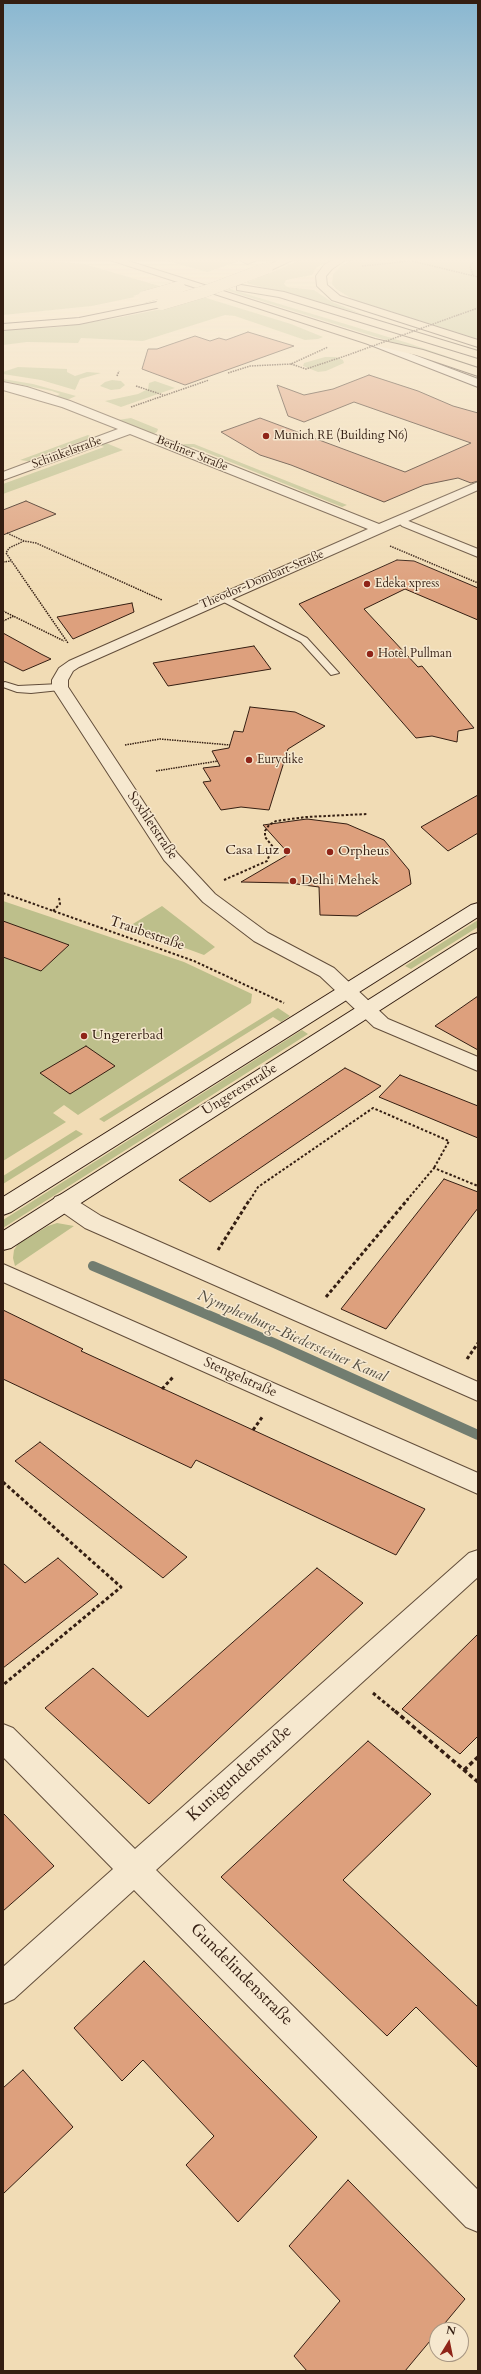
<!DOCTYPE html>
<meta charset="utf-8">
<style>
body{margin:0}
#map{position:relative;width:481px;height:2374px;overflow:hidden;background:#f1dcb5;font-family:Cardo,serif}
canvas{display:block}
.frame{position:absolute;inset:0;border:4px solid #341e12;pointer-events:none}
.north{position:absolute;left:429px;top:2322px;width:40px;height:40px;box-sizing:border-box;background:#f6e8cf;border:1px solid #a89783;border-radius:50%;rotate:10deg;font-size:11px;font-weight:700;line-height:16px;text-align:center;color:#341e12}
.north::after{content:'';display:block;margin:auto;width:14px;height:18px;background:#8f2418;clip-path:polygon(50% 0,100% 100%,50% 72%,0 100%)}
</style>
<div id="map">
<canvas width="481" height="2374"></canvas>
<div class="frame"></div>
<div class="north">N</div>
</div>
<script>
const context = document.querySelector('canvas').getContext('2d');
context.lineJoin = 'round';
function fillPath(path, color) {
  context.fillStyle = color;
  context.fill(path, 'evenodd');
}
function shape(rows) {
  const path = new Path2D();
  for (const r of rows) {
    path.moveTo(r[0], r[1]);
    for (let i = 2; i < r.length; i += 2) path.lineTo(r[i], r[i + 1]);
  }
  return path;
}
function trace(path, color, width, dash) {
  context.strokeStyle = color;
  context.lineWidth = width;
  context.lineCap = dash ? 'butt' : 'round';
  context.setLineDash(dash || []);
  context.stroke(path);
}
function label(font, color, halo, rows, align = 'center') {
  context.font = font + ' Cardo,serif';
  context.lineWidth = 3;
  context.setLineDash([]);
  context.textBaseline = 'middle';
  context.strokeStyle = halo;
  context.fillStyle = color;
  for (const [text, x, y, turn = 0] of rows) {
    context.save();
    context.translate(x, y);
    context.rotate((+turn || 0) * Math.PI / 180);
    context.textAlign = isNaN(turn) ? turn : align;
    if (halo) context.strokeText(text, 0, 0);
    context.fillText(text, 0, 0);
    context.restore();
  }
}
const green = shape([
 [28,259,84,264,163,287,133,296,135,297,92,306,3,315,3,260],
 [160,259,246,259,207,272],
 [303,259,332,259,317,267,312,275,286,280,284,284,287,287,314,290,332,302,362,314,246,283],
 [354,259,478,259,478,339,354,300,336,289,332,284,333,274,341,266],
 [230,289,408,343,478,367,478,369,226,290],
 [203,297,291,324,323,337,318,339,305,340,235,316,225,315,143,341,81,338,78,343,27,342,3,345,3,330,58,327,111,319,172,307],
 [325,357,336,357,343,360,344,363,326,371,318,372,303,366,304,363],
 [18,367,67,369,67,372,75,376,87,372,101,373,80,379,75,390,41,380,3,374,3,372],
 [3,379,33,384,76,396,67,400,56,396,60,394,52,391,3,381],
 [112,380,121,381,125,385,120,389,111,390,100,386,105,382],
 [155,381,175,388,121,407,105,401,138,394,148,389,149,383],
 [131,418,158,429,157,432,153,434,118,420],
 [88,435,96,439,82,441,37,457,37,460,33,462,20,460],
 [106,443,123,450,3,494,3,484,104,447,100,445],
 [185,444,194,444,347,505,342,507,193,447,188,448,181,445],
 [3,901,184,962,252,994,251,1003,78,1115,64,1105,53,1113,66,1122,3,1161],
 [162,906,215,947,204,955,128,927],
 [478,920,478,927,411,969,405,966],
 [278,1008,290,1016,281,1022,273,1017,104,1122,99,1119],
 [302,1030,308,1034,3,1228,3,1220],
 [76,1130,83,1134,3,1184,3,1176],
 [57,1223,74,1226,15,1266,13,1258,14,1250,18,1244,48,1226]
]);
const stream = shape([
 [93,1266,274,1343,478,1435]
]);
const building = shape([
 [248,332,294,346,185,385,142,369,148,349,157,349,195,336,210,341,219,338,226,340,248,332],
 [369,375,418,391,453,406,478,413,478,481,471,483,458,478,424,485,384,502,291,465,260,455,221,432,260,418,405,472,471,443,354,402,304,422,288,416,277,385,304,395,333,389,369,375],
 [26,501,56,514,3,535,3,510,26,501],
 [397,560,414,561,478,588,478,620,405,589,364,609,418,667,422,666,474,728,458,731,457,742,432,736,416,738,299,604,397,560],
 [132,603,134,612,73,639,57,617,132,603],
 [3,633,41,654,51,659,23,671,3,661,3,633],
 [254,646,271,669,168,686,153,663,254,646],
 [250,707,295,712,325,726,288,749,269,810,241,807,221,810,203,782,211,781,203,768,220,766,212,751,229,748,234,731,243,732,250,707],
 [478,795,478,833,448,851,421,827,478,795],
 [307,819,347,824,384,840,409,870,411,884,357,916,320,915,319,887,289,883,241,882,289,854,263,825,307,819],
 [3,921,50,938,69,945,41,971,3,957,3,921],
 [478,996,478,1050,435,1026,478,996],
 [86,1046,115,1066,70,1094,40,1073,86,1046],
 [345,1068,381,1086,210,1202,179,1180,345,1068],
 [400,1075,478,1106,478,1138,379,1097,400,1075],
 [444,1179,478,1192,478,1208,386,1329,341,1309,444,1179],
 [3,1310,83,1349,81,1351,425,1509,396,1555,196,1460,191,1468,172,1459,3,1379,3,1310],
 [40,1442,187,1557,163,1578,15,1461,40,1442],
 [58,1558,98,1594,3,1668,3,1563,25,1583,58,1558],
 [317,1568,363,1603,149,1804,45,1708,93,1668,148,1717,317,1568],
 [478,1634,478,1736,460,1754,402,1709,478,1634],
 [368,1741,431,1794,343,1880,478,2007,478,2068,416,2007,387,2036,221,1877,368,1741],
 [3,1813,54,1866,3,1911,3,1813],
 [144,1961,317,2137,238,2222,186,2165,214,2136,143,2060,122,2081,74,2028,144,1961],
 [23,2070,73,2127,3,2194,3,2088,23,2070],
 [348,2180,465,2299,405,2371,307,2371,294,2356,340,2301,289,2246,348,2180]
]);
const pathFar3 = shape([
 [413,259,412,261,478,277],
 [362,266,412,261],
 [473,275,470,266,476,259],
 [458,315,478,308],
 [291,364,306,369,348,355],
 [228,373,250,366,291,364,328,347],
 [117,376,119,371],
 [136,386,163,395],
 [131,407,209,380],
 [7,533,24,541,36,543,162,600],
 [24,541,9,548,6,553,68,643],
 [390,546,478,583],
 [3,562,11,561],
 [3,611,64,641],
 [3,621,14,616],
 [125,745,160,739,230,745],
 [156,771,218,761]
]);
const pathFar2 = shape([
 [224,880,267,861,273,847,265,837,265,831,269,825,276,821,306,817,367,814],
 [3,893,194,961,284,1003],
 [53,911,60,904,59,898],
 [250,1200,258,1187,373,1108,449,1141,434,1168],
 [407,1200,434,1168,478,1186]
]);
const pathFar1 = shape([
 [218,1250,250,1199],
 [326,1297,408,1199],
 [467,1359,478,1343],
 [162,1389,174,1376],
 [253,1430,263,1416],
 [3,1482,121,1587,3,1685],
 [373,1693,396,1712]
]);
const path = shape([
 [395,1711,478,1782],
 [464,1770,478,1757]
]);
const service = shape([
 [218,595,224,595,307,638,339,673,331,675,301,642,218,599,218,595],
 [5,682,18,686,60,684,65,687,60,690,31,693,17,692,3,687,3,683,5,682]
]);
const pedestrian = shape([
 [406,520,478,549,478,557,402,526,400,524,406,520]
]);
const minor = shape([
 [3,382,27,387,70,401,379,524,478,482,478,490,79,667,73,671,68,680,68,687,177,853,215,894,268,933,334,968,388,1019,478,1057,478,1071,374,1027,320,976,254,941,203,902,164,860,52,687,52,680,59,668,69,661,368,529,130,434,3,480,3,472,118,429,62,407,3,390,3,382],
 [63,1194,71,1197,101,1216,478,1382,478,1401,85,1228,55,1207,52,1202,55,1197,63,1194],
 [3,1264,478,1473,478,1494,3,1282,3,1264],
 [478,1550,478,1577,156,1870,478,2190,478,2232,466,2227,134,1890,14,1999,3,2004,3,1967,113,1869,3,1757,3,1724,13,1728,135,1849,469,1553,478,1550]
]);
const secondary = shape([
 [372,339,478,379,478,387,368,344,366,342,372,339],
 [478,903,478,917,11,1212,3,1215,3,1197,471,905,478,903],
 [478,933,478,947,11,1248,3,1250,3,1231,471,935,478,933]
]);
const trunk = shape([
 [107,259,122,259,375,339,423,350,478,368,478,376,416,355,368,344,107,259],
 [241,285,284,292,478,351,478,358,279,297,237,290,237,286,241,285]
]);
const motorway = shape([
 [244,259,260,259,247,264,242,261,244,259],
 [281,259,295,259,271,270,263,270,262,268,281,259],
 [335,259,347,259,332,269,326,276,327,285,340,296,478,340,478,347,332,300,317,286,316,276,324,265,335,259],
 [162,301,166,302,166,306,79,324,3,330,3,324,79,318,162,301]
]);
const pathBridge = shape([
 [348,355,458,315]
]);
const motorwayBridge = shape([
 [144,297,179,287],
 [162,304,206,291,267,268]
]);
const markers = [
 [266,436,4,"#8f2418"],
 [367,584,4,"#8f2418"],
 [370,654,4,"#8f2418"],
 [249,760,4,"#8f2418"],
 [287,851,4,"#8f2418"],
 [330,852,4,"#8f2418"],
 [293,881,4,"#8f2418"],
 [84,1036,4,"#8f2418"]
];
const farPoinames = [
 ["Munich RE (Building N6)",274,436],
 ["Edeka xpress",375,584],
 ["Hotel Pullman",378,654],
 ["Eurydike",257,760]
];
const farStreetnames = [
 ["Schinkelstraße",67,453,-20],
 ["Berliner Straße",192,454,22],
 ["Theodor-Dombart-Straße",262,580,-23]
];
const streetNames = [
 ["Soxhletstraße",152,826,56],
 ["Traubestraße",147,934,19],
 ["Ungererstraße",240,1090,-32],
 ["Stengelstraße",240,1378,24]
];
const poiNames = [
 ["Casa Luz",279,851,"right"],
 ["Orpheus",338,852],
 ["Delhi Mehek",301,881],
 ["Ungererbad",92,1036]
];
const waterNames = [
 ["Nymphenburg-Biedersteiner Kanal",292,1337,24]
];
const nearStreetnames = [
 ["Kunigundenstraße",240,1774,-42],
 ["Gundelindenstraße",241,1975,45]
];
fillPath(green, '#bdbf8b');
trace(stream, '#727d70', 10);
fillPath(building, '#dda07d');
trace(building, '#341e12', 1);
trace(service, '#634e3b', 2);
trace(pedestrian, '#634e3b', 2);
trace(minor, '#634e3b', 2);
trace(secondary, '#341e12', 2);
trace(trunk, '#341e12', 2);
trace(motorway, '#341e12', 2);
trace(pathFar3, '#341e12', 1.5, [1.5, 1]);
trace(pathFar2, '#341e12', 2, [2.5, 2]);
trace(pathFar1, '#341e12', 3, [3.5, 2.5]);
trace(path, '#341e12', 3.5, [4.5, 3]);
fillPath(service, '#f6e8cf');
fillPath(pedestrian, '#f6e8cf');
fillPath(minor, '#f6e8cf');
fillPath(secondary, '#f6e8cf');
fillPath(trunk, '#f1dcb5');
fillPath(motorway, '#f1dcb5');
trace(motorwayBridge, '#341e12', 12, []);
trace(pathBridge, '#341e12', 1.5, [1.5, 1]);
trace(motorwayBridge, '#f1dcb5', 12);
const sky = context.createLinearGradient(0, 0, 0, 591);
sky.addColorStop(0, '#89b7d1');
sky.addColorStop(0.44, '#f9efde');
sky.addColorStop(1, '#f9efde00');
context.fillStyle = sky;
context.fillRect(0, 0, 481, 591);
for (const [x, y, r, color] of markers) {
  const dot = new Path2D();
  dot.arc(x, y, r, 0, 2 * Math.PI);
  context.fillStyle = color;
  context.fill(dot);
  trace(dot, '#f6e8cf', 1.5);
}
label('12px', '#341e12', '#f6e8cf', farPoinames, 'left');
label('12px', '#341e12', '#f6e8cf', farStreetnames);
label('14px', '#341e12', '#f6e8cf', streetNames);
label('14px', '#341e12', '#f6e8cf', poiNames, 'left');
label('italic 15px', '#534d41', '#f6e8cf', waterNames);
label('17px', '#341e12', '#f6e8cf', nearStreetnames);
</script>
